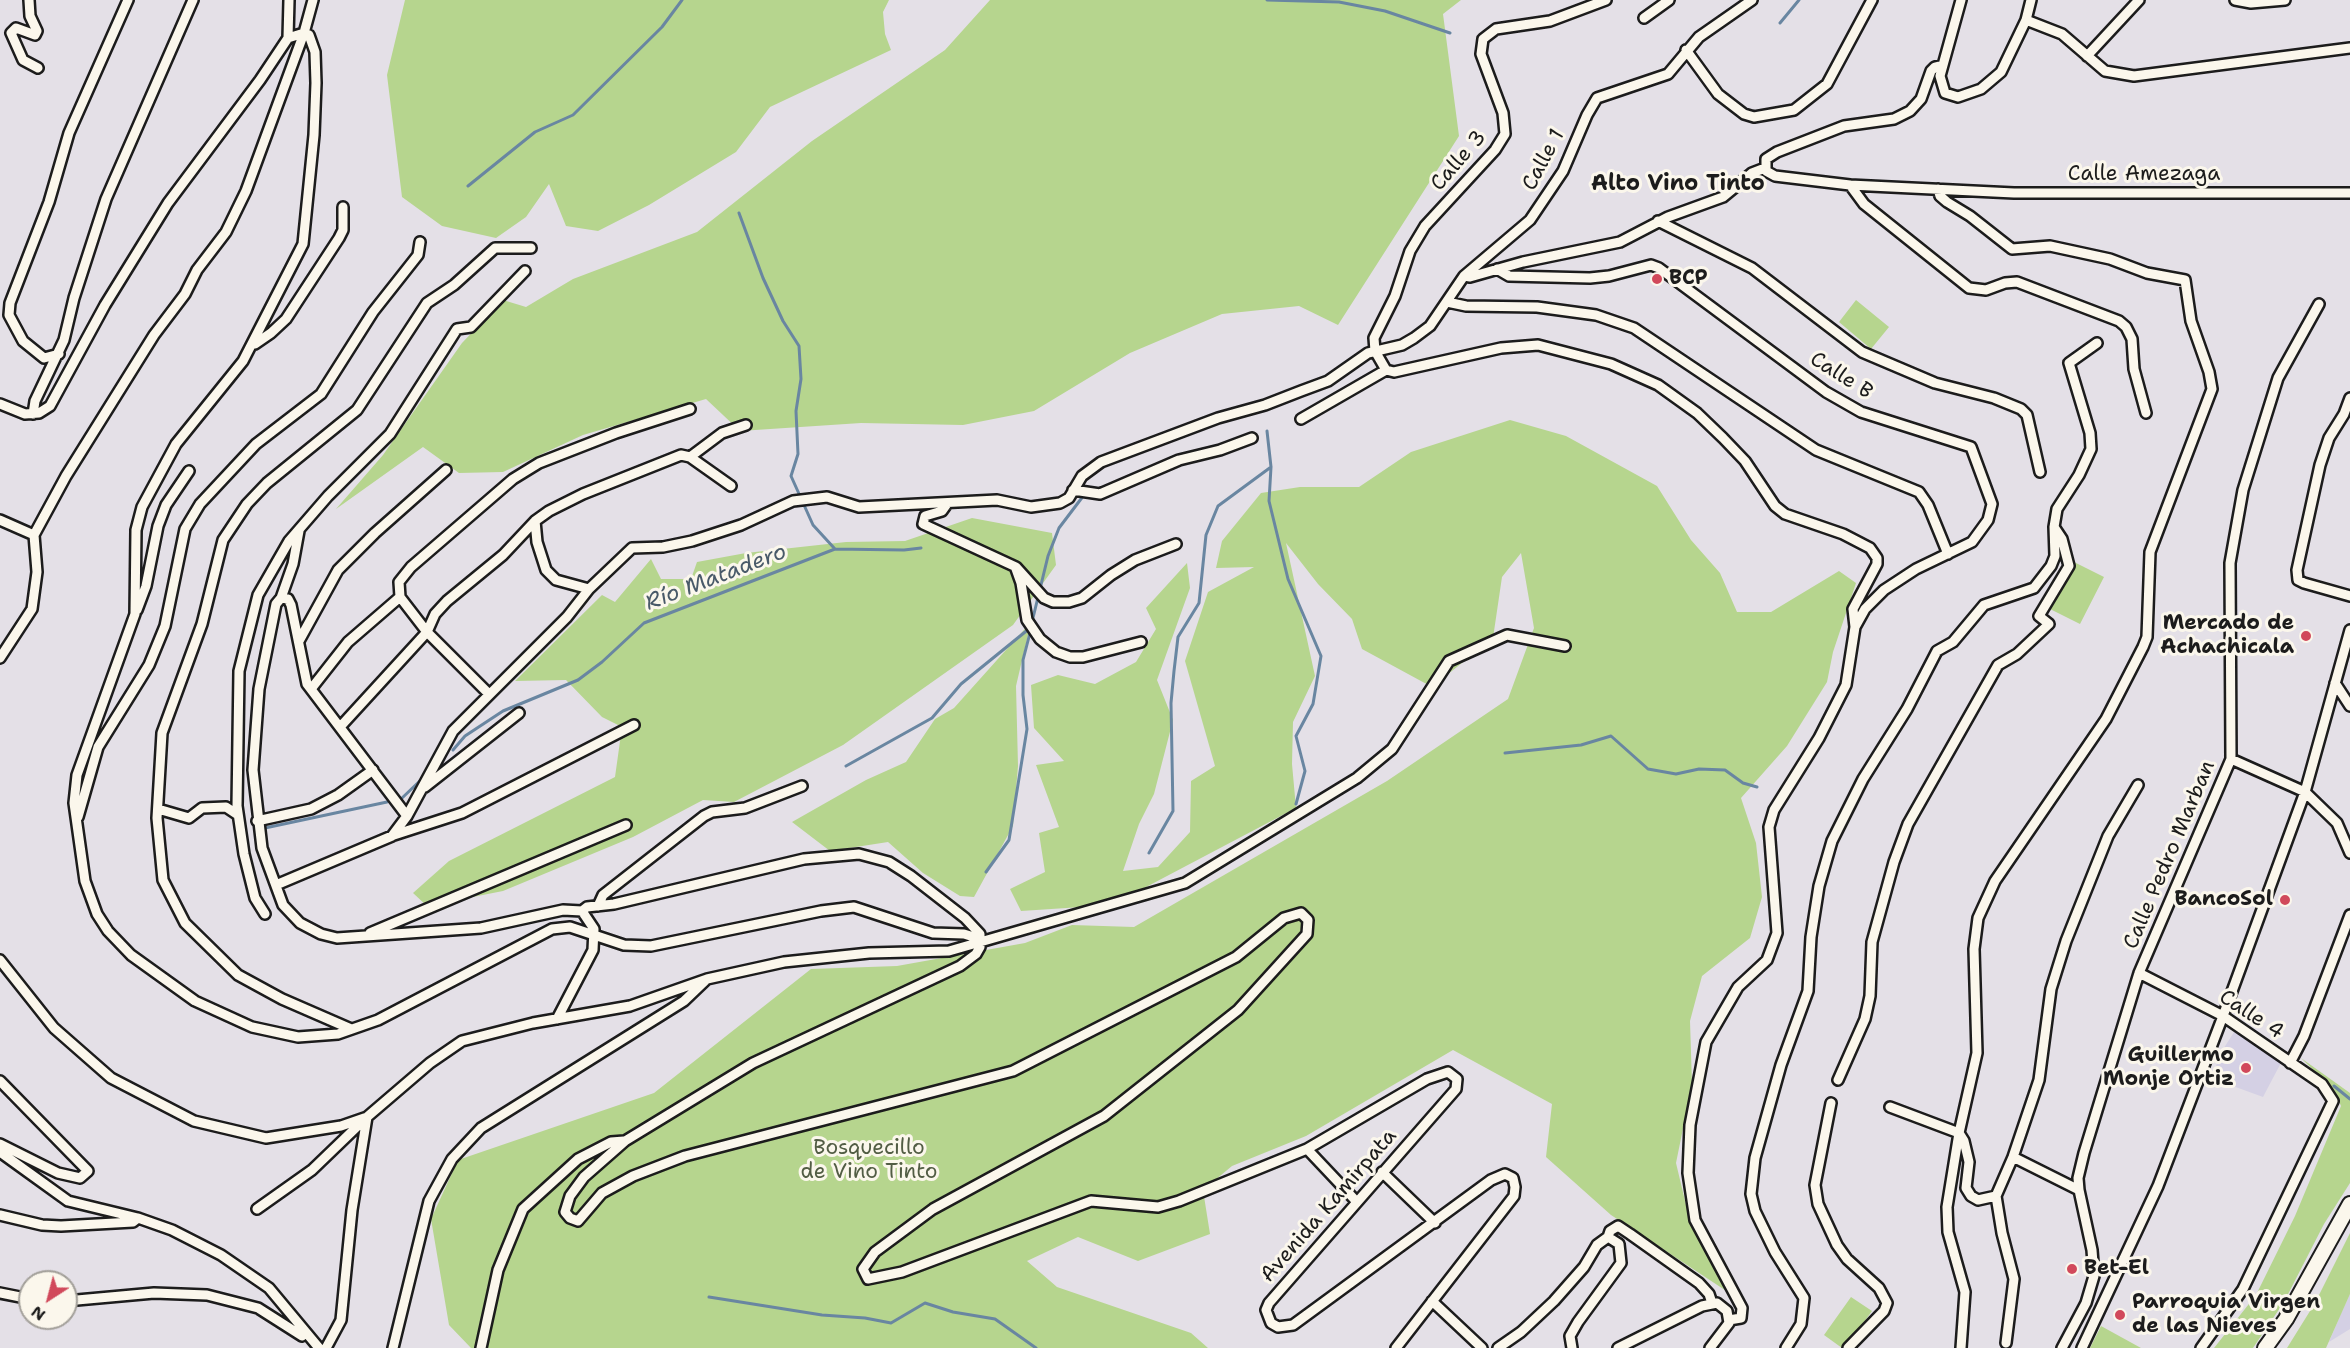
<!DOCTYPE html>
<meta charset="utf-8">
<style>
body{margin:0}
#map{position:relative;width:2350px;height:1348px;overflow:hidden;background:#e4e0e7;font-family:"Shantell Sans",sans-serif}
canvas{display:block}
.north{position:absolute;left:18px;top:1270px;width:60px;height:60px;box-sizing:border-box;background:#fbf7ec;border:2px solid #a29f99;border-radius:50%;rotate:216deg;font-size:16px;font-weight:700;line-height:24px;text-align:center;color:#1c1c1c}
.north::after{content:'';display:block;margin:auto;width:21px;height:27px;background:#d1495b;clip-path:polygon(50% 0,100% 100%,50% 72%,0 100%)}
</style>
<div id="map">
<canvas width="2350" height="1348"></canvas>
<div class="north">N</div>
</div>
<script>
const context = document.querySelector('canvas').getContext('2d');
context.lineJoin = 'round';
function fillPath(path, color) {
  context.fillStyle = color;
  context.fill(path, 'evenodd');
}
function shape(rows) {
  const path = new Path2D();
  for (const r of rows) {
    path.moveTo(r[0], r[1]);
    for (let i = 2; i < r.length; i += 2) path.lineTo(r[i], r[i + 1]);
  }
  return path;
}
function trace(path, color, width, dash) {
  context.strokeStyle = color;
  context.lineWidth = width;
  context.lineCap = dash ? 'butt' : 'round';
  context.setLineDash(dash || []);
  context.stroke(path);
}
function label(font, color, halo, rows, align = 'center') {
  context.font = font + ' "Shantell Sans",sans-serif';
  context.lineWidth = 6;
  context.setLineDash([]);
  context.textBaseline = 'middle';
  context.strokeStyle = halo;
  context.fillStyle = color;
  for (const [text, x, y, turn = 0] of rows) {
    context.save();
    context.translate(x, y);
    context.rotate((+turn || 0) * Math.PI / 180);
    context.textAlign = isNaN(turn) ? turn : align;
    if (halo) context.strokeText(text, 0, 0);
    context.fillText(text, 0, 0);
    context.restore();
  }
}
const built = shape([
 [2236,1029,2283,1059,2263,1097,2211,1078,2222,1051],
 [2350,1294,2350,1329,2329,1342,2340,1316]
]);
const green = shape([
 [405,0,889,0,883,12,885,34,891,50,770,107,736,152,649,205,598,231,566,226,549,184,526,217,496,238,442,226,402,197,387,75],
 [990,0,1461,0,1443,14,1459,136,1338,325,1299,306,1222,314,1130,353,1034,411,963,425,861,423,740,431,706,399,583,435,503,472,459,473,423,447,336,509,383,455,462,343,503,300,526,307,573,279,697,232,812,141,945,50],
 [1856,300,1889,327,1871,349,1839,322],
 [1510,420,1566,436,1657,486,1691,540,1720,573,1737,612,1771,612,1839,571,1856,583,1833,652,1827,682,1787,746,1741,798,1756,843,1762,897,1750,938,1702,976,1690,1021,1692,1084,1676,1163,1691,1226,1737,1298,1611,1215,1546,1157,1552,1104,1453,1050,1306,1136,1232,1166,1203,1190,1210,1234,1138,1261,1078,1237,1027,1261,1057,1287,1191,1333,1208,1348,471,1348,449,1325,431,1219,458,1160,654,1093,811,969,897,966,1025,943,1072,925,1134,927,1387,781,1508,699,1534,628,1521,553,1502,577,1493,638,1432,687,1362,649,1352,619,1318,584,1286,543,1315,676,1293,722,1292,764,1296,808,1112,905,1021,911,1010,889,1045,872,1039,833,1059,827,1036,765,1064,761,1034,728,1031,685,1058,675,1095,684,1136,662,1156,629,1146,608,1187,563,1190,588,1157,680,1173,720,1154,794,1139,824,1123,871,1158,867,1190,832,1191,781,1215,766,1185,661,1208,592,1254,567,1216,568,1222,541,1261,493,1300,487,1359,487,1411,452],
 [972,518,1052,533,1056,565,1013,625,843,745,734,802,703,800,633,837,503,891,427,906,413,893,449,861,615,777,622,727,602,717,566,680,515,681,602,595,615,602,651,559,661,579,691,579,697,562,746,553,846,542,905,541],
 [2072,561,2104,577,2080,624,2048,608],
 [1031,622,1016,686,1018,766,1013,826,974,897,960,896,923,873,888,842,830,851,792,822,866,780,906,762,935,719,954,708],
 [2301,1058,2350,1093,2350,1183,2324,1224,2284,1302,2253,1348,2214,1348,2256,1295,2295,1216,2341,1106,2334,1090],
 [2350,1233,2350,1294,2326,1348,2287,1348,2315,1303],
 [1851,1297,1872,1311,1845,1348,1842,1348,1824,1335],
 [2101,1326,2141,1348,2090,1348]
]);
const stream = shape([
 [1267,0,1339,2,1385,11,1450,33],
 [1780,23,1799,0],
 [468,186,535,132,573,115,662,27,682,0],
 [739,213,763,278,783,321,799,346,801,379,796,411,798,454,791,476,813,525,835,549],
 [1267,431,1271,467,1269,501,1288,579,1321,656,1313,704,1296,736,1305,771,1296,804],
 [1032,622,1048,556,1059,528,1084,495],
 [453,750,465,736,503,711,578,680,602,662,644,623,835,549,904,550,921,548],
 [1505,753,1581,745,1611,736,1648,769,1676,774,1699,769,1725,770,1743,783,1757,787],
 [846,766,932,718,961,684,1030,628],
 [401,799,424,777],
 [265,828,387,802],
 [1149,853,1173,811,1171,703,1174,671,1178,637,1199,603,1206,535,1218,506,1271,467],
 [986,872,1009,840,1027,729,1023,695,1023,660,1031,629],
 [2334,1086,2350,1099],
 [709,1297,822,1315,865,1318,891,1323,925,1303,953,1312,995,1319,1036,1348]
]);
const street = shape([
 [29,0,30,16,37,31,35,35,16,28,11,33,23,60,38,68],
 [1606,0,1550,21,1496,29,1483,39,1481,54,1503,113,1505,134,1495,150,1425,226,1410,251,1395,296,1374,338,1375,351,1386,370,1394,372,1501,348,1538,345,1611,364,1658,385,1697,413,1723,438,1745,461,1775,506,1785,514,1843,534,1870,548,1877,558,1877,564,1853,609,1855,627],
 [1961,0,1940,76,1945,93,1958,97,1981,89,2001,72,2026,20,2031,0],
 [2235,0,2251,3,2285,0],
 [1644,18,1669,0],
 [2026,20,2062,34,2105,71,2134,76,2350,48],
 [288,38,289,0],
 [1686,50,1718,94,1744,114,1754,117,1794,110,1827,84,1872,0],
 [2087,56,2139,0],
 [1943,65,1935,67,1931,71,1921,99,1910,111,1894,119,1844,126,1777,152,1766,159,1766,171,1775,176,1850,185,2014,193,2350,193],
 [1850,185,1864,204,1969,288,1986,290,2005,283,2017,282,2119,321,2126,327,2132,339,2134,369,2146,413],
 [1938,189,1940,196,1947,202,1970,216,2012,249,2050,246,2110,259,2147,273,2185,280,2191,321,2209,372,2212,389,2150,552,2147,637,2143,647,2106,719,1995,881,1978,918,1974,949,1977,1053,1959,1133,1947,1207,1948,1232,1965,1292,1961,1348],
 [1658,221,1752,268,1862,352,1935,383,1994,398,2021,409,2027,415,2040,472],
 [1497,269,1509,276,1590,278,1609,276,1651,265,1659,268,1826,392,1861,412,1971,447,1992,504,1988,520,1972,542,1916,569,1884,590,1865,609,1855,627,1846,685,1819,738,1774,810,1769,827,1777,933,1767,960,1738,987,1706,1042,1690,1125,1688,1173,1695,1220,1742,1308,1741,1318,1729,1320],
 [1464,276,1470,277,1523,262,1620,242,1668,217,1723,197,1752,173,1765,168],
 [1447,302,1466,306,1537,307,1596,315,1634,328,1816,450,1919,492,1928,505,1948,554],
 [255,344,271,333,286,319,339,238,343,230,343,207],
 [59,354,44,358,23,341,9,315,10,303,49,202,69,133,128,0],
 [2350,398,2344,414,2329,438,2320,465,2297,570,2298,580,2304,583,2350,596],
 [0,404,25,414,39,413,50,406,105,305,168,203,260,80,288,38,304,33,309,35,315,52,316,83,314,135,303,244,243,361,176,444,142,507,136,530,135,614,77,775,74,803,85,881,97,914,108,931,131,955,195,1001,252,1027,298,1037,338,1034,378,1020,552,929,570,927,624,945,651,946,821,911,854,907,933,933,964,934,980,939,980,947,976,954,960,966,753,1063,625,1141,584,1177,570,1196,565,1212,570,1218,578,1221,602,1193,633,1176,685,1156,1013,1071,1236,957,1284,918,1301,913,1308,920,1307,934,1238,1010,1104,1116,933,1209,875,1252,863,1269,868,1279,902,1272,1091,1201,1158,1207,1179,1201,1307,1149,1427,1079,1448,1072,1457,1079,1456,1089,1269,1303,1266,1310,1271,1323,1278,1327,1293,1325,1491,1180,1505,1174,1513,1178,1515,1187,1514,1196,1396,1348],
 [33,414,35,401,64,340,74,298,106,199,193,0],
 [1301,419,1386,370],
 [690,457,722,433,746,425],
 [1073,490,1100,494,1179,460,1220,450,1252,438],
 [947,504,942,511,925,516,923,524,1016,567,1044,598,1053,602,1069,602,1082,598,1111,575,1135,560,1176,544],
 [0,520,34,535],
 [535,521,537,542,546,570,556,580,589,589],
 [1016,569,1021,583,1027,620,1040,639,1056,652,1070,657,1083,657,1141,642],
 [400,597,427,632,489,694],
 [281,598,293,564,299,531],
 [137,610,146,586,158,526,166,505,189,471],
 [299,641,338,570,375,533,446,470],
 [0,658,32,609,37,572,34,535,66,476,154,335,185,294,197,270,226,232,246,191,304,33,313,0],
 [2335,683,2350,706],
 [311,689,348,642,400,597,399,582,411,567,513,479,539,463,616,433,690,409],
 [340,727,427,632,435,614,447,601,503,555,535,521,549,511,583,494,681,455,690,457,731,486],
 [2231,759,2305,792,2337,823,2350,853],
 [425,787,519,713],
 [158,809,189,818,202,808,226,807,238,815],
 [407,816,307,684,291,605,288,599,281,598,276,604,259,689,253,770,262,848,283,905,300,923,321,934,337,938,481,928,563,910,582,911,594,929,593,950,557,1019],
 [78,817,98,747,149,665,165,626,185,529,200,504,256,444,321,394,373,312,418,255,420,242],
 [257,821,311,809,338,795,373,770],
 [394,835,462,813,634,725],
 [276,885,392,836,407,816,453,731,567,617,589,589,632,548,663,547,692,541,741,525,793,501,827,497,859,507,997,500,1031,507,1060,503,1069,498,1082,476,1101,462,1218,418,1265,405,1301,391,1328,381,1368,353,1402,345,1414,338,1430,326,1464,276,1530,220,1563,171,1587,115,1597,98,1668,74,1699,37,1752,0],
 [598,906,603,895,704,816,712,812,745,808,802,786],
 [582,911,587,907,614,904,804,859,859,854,889,862,911,876,965,918,980,934,980,939],
 [265,914,255,898,244,854,237,806,239,671,258,595,289,541,328,496,390,434,457,329,471,327,525,271],
 [370,933,626,825],
 [0,960,54,1028,111,1078,194,1121,266,1138,341,1126,367,1117,352,1210,341,1320,326,1348],
 [2139,973,2223,1016,2322,1084,2333,1101,2243,1289,2201,1348],
 [351,1029,282,999,238,975,185,923,163,880,157,818,162,733,202,624,223,540,247,504,267,483,357,410,427,303,454,285,495,248,531,248],
 [2290,1063,2304,1036,2350,915],
 [1838,1080,1865,1019,1870,996,1872,942,1894,862,1908,824,1998,665,2017,654,2049,624,2039,616,2069,566,2062,539,2054,527],
 [0,1081,88,1171,80,1178,58,1173,0,1144],
 [1831,1103,1815,1185,1818,1204,1837,1245,1847,1259,1879,1288,1887,1303,1884,1311,1848,1348],
 [1890,1107,1959,1133,1964,1141,1969,1162,1966,1188,1971,1196,1978,1200,1996,1196],
 [1307,1149,1357,1202],
 [0,1152,68,1201,138,1218,172,1230,221,1255,269,1288,319,1348],
 [2013,1157,2079,1190],
 [1382,1172,1435,1223],
 [257,1209,312,1170,367,1117,430,1063,462,1041,533,1023,630,1006,707,979,784,962,869,953,949,951,1185,883,1357,778,1392,749,1449,661,1507,635,1565,646],
 [0,1215,42,1225,61,1226,133,1222,138,1218],
 [1608,1237,1610,1231,1618,1226,1630,1234,1699,1283,1709,1294,1712,1303],
 [0,1293,30,1299],
 [66,1301,154,1293,207,1295,258,1308,302,1336],
 [1432,1301,1482,1348],
 [2006,1343,2014,1279,2002,1233,1996,1196,2013,1157,2039,1080,2051,989,2066,941,2108,836,2138,785],
 [393,1348,429,1201,452,1159,481,1128,684,1001,707,979],
 [481,1348,498,1270,523,1209,578,1159,611,1142,624,1141],
 [1498,1348,1521,1332,1554,1301,1584,1267,1597,1245,1608,1237,1619,1244,1621,1263,1578,1322,1570,1336,1572,1348],
 [1618,1348,1702,1306,1717,1303,1727,1311,1729,1323,1710,1348],
 [1786,1348,1801,1324,1804,1298,1775,1252,1755,1211,1751,1194,1755,1158,1781,1065,1808,991,1811,937,1819,886,1832,841,1863,779,1907,709,1937,651,1953,642,1984,605,2034,588,2051,566,2055,556,2054,527,2057,509,2079,475,2091,449,2090,433,2069,363,2097,343],
 [2062,1348,2086,1303,2094,1276,2092,1250,2079,1190,2078,1178,2084,1153,2139,973,2231,759,2230,563,2243,490,2278,378,2319,304],
 [2082,1348,2158,1186,2223,1016,2305,792,2350,630]
]);
const secondary = shape([
 [2265,1348,2286,1319,2350,1204]
]);
const markers = [
 [1657,279,6,"#d1495b"],
 [2306,636,6,"#d1495b"],
 [2285,900,6,"#d1495b"],
 [2246,1068,6,"#d1495b"],
 [2072,1269,6,"#d1495b"],
 [2120,1315,6,"#d1495b"]
];
const streetNames = [
 ["Calle 1",1544,160,-62],
 ["Calle 3",1459,161,-49],
 ["Calle Amezaga",2144,175],
 ["Calle B",1841,376,32],
 ["Calle Pedro Marban",2170,855,-67],
 ["Calle 4",2251,1015,33],
 ["Avenida Kamirpata",1329,1206,-49]
];
const poiNames = [
 ["BCP",1669,279],
 ["Mercado de",2294,624,"right"],
 ["Achachicala",2294,648,"right"],
 ["BancoSol",2273,900,"right"],
 ["Guillermo",2234,1056,"right"],
 ["Monje Ortiz",2234,1080,"right"],
 ["Bet-El",2084,1269],
 ["Parroquia Virgen",2132,1303],
 ["de las Nieves",2132,1327]
];
const parkNames = [
 ["Bosquecillo",869,1149],
 ["de Vino Tinto",869,1173]
];
const neighbourhoodNames = [
 ["Alto Vino Tinto",1678,184]
];
const waterNames = [
 ["Río Matadero",716,578,-21]
];
fillPath(built, '#d4d0e4');
fillPath(green, '#b6d58e');
trace(stream, '#6986a1', 3);
trace(street, '#1c1c1c', 14);
trace(secondary, '#1c1c1c', 18);
trace(street, '#fbf7ec', 9);
trace(secondary, '#fbf7ec', 14);
for (const [x, y, r, color] of markers) {
  const dot = new Path2D();
  dot.arc(x, y, r, 0, 2 * Math.PI);
  context.fillStyle = color;
  context.fill(dot);
  trace(dot, '#fbf7ec', 2);
}
label('21px', '#1c1c1c', '#fbf7ec', streetNames);
label('bold 21px', '#1c1c1c', '#fbf7ec', poiNames, 'left');
label('21px', '#525d44', '#fbf7ec', parkNames);
label('bold 22px', '#1c1c1c', '#fbf7ec', neighbourhoodNames);
label('italic 22px', '#495a69', '#fbf7ec', waterNames);
</script>
